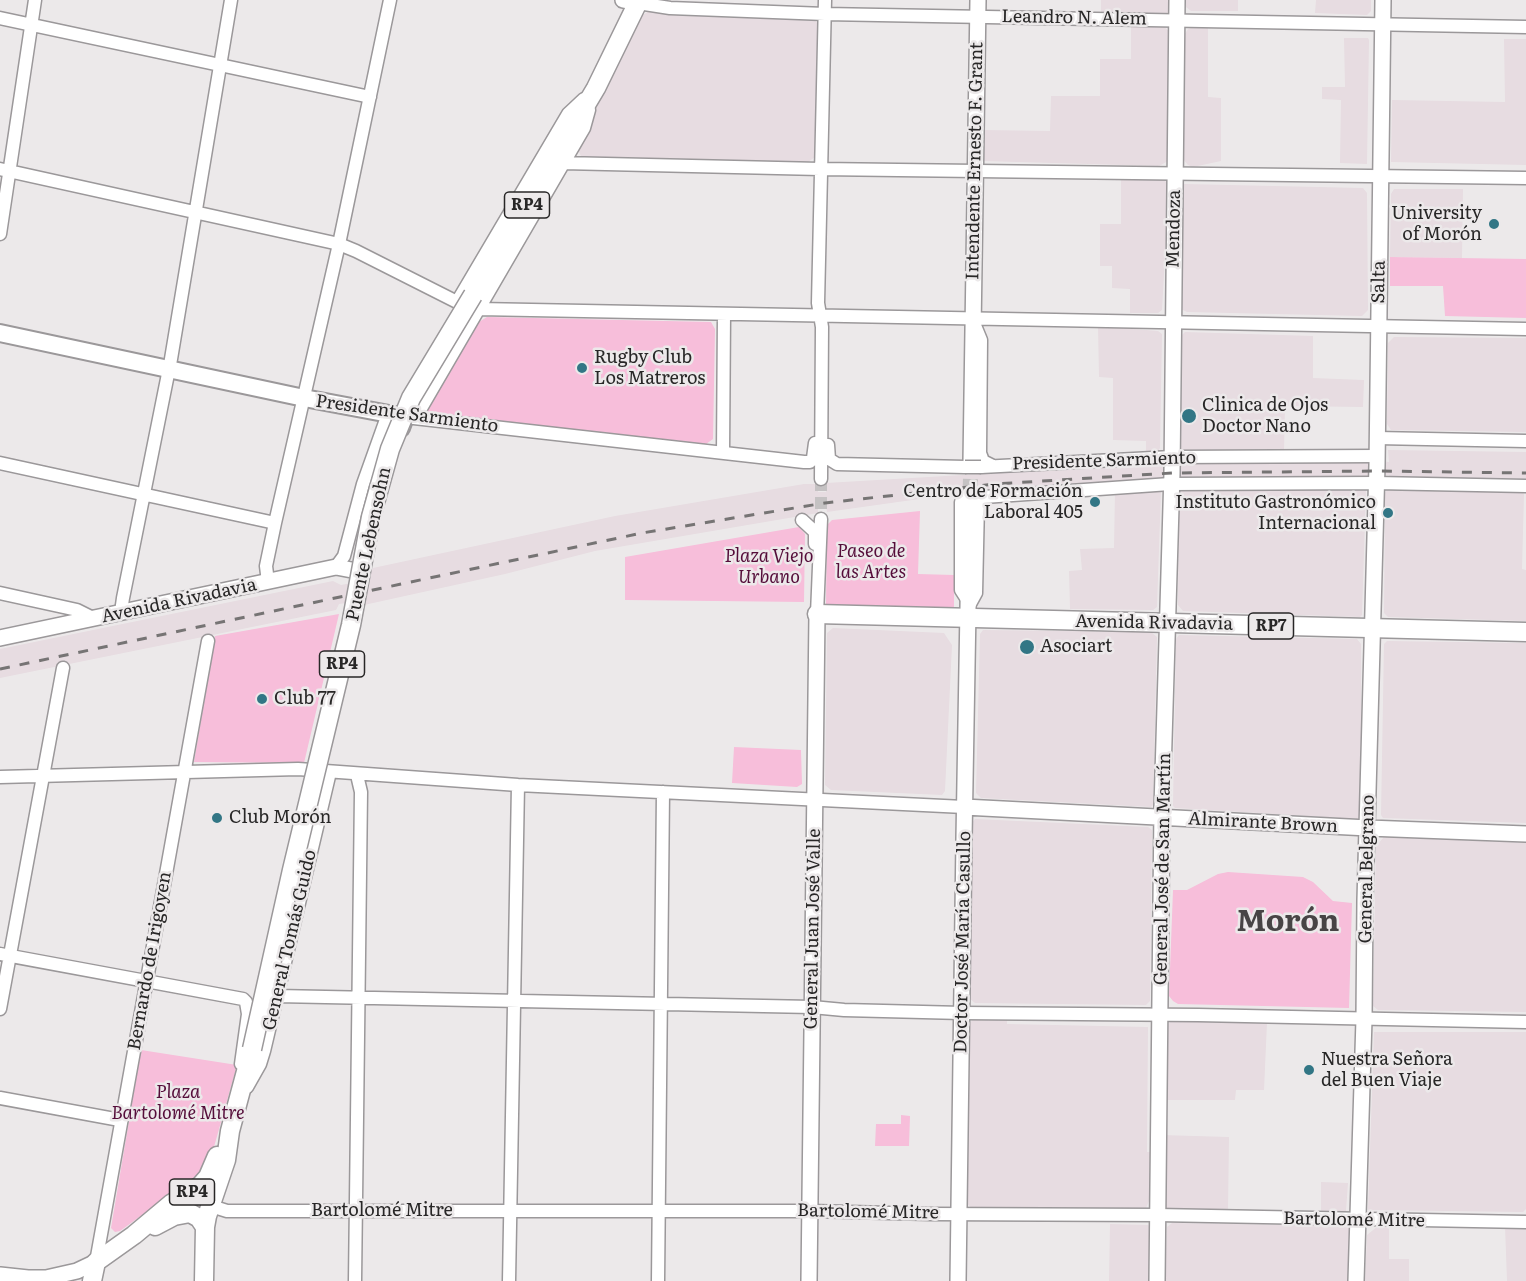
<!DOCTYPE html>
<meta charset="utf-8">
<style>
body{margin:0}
canvas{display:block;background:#ece9ea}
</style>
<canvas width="1526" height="1281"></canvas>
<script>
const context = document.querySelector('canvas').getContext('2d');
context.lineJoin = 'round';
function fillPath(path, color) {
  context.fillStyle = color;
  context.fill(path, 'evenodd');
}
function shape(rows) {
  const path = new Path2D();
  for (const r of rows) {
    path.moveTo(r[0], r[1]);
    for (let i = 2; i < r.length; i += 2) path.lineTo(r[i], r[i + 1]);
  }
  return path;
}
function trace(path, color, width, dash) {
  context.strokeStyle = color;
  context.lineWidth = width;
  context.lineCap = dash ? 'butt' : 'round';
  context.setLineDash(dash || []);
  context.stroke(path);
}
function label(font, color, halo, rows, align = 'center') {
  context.font = font + ' Literata,serif';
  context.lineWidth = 5;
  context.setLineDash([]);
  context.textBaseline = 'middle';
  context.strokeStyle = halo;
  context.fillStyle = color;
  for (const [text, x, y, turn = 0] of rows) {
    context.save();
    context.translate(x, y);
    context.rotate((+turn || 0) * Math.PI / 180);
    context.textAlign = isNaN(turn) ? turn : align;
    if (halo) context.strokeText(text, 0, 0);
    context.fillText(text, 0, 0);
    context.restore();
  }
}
const built = shape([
 [1101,0,1171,0,1171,7,1169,12,1164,15,1101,13],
 [1186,0,1238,0,1238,11,1191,11,1186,7],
 [1316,0,1371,0,1371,11,1367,15,1315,13],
 [655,10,723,17,811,19,817,22,819,24,815,157,808,162,586,159,581,156,578,150,579,144,640,17,649,11],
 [1131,26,1163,26,1170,32,1168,161,1159,166,983,161,982,130,1050,131,1051,96,1100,96,1100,59,1131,59],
 [1193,27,1208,27,1208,97,1221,98,1221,161,1193,167,1188,165,1182,158,1183,37,1188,29],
 [1344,38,1368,38,1369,40,1367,164,1340,163,1341,100,1322,99,1322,87,1345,87],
 [1504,39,1526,39,1526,165,1391,162,1392,100,1505,102],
 [1121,178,1163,179,1169,185,1162,310,1158,313,1130,313,1130,289,1112,288,1112,266,1100,266,1100,224,1121,224],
 [1184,184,1363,188,1367,193,1368,310,1362,316,1187,312,1181,309,1181,185],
 [1394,189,1463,189,1462,258,1390,257,1391,194],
 [1098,326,1158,331,1162,334,1160,448,1157,453,1146,453,1146,441,1113,440,1113,378,1099,377],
 [1185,332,1313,336,1313,378,1364,380,1363,407,1285,406,1284,452,1185,453,1180,448,1180,337],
 [1394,337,1526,338,1526,432,1391,430,1387,424,1388,343],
 [1388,450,1526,452,1526,481,1390,480,1389,475,1371,475,1371,477,1068,485,962,493,827,512,826,506,818,508,818,513,595,551,505,574,364,605,361,601,339,604,336,610,0,678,0,649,333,581,341,585,367,580,373,568,615,516,804,484,818,484,818,492,826,492,826,483,963,475,1066,467,1156,463,1362,459,1389,462],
 [1363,486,1366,490,1362,615,1360,617,1183,611,1178,605,1179,492,1184,487],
 [1157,488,1161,491,1157,607,1153,610,1070,609,1069,571,1082,570,1080,549,1114,548,1115,490],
 [1388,489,1520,490,1524,494,1522,569,1526,570,1526,621,1388,617,1384,613,1385,493],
 [833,628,944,633,952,645,945,791,942,795,831,790,825,785,827,633],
 [983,630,1151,632,1157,637,1153,805,1151,807,981,798,976,793,980,634],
 [1179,635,1357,639,1361,644,1361,815,1358,819,1175,808,1173,806,1176,639],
 [1387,641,1526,643,1526,823,1383,818,1381,815,1384,644],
 [975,819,1148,827,1152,830,1150,1001,1146,1005,975,1003,970,999,972,823],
 [1384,837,1526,843,1526,1012,1378,1010,1373,1006,1376,846],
 [974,1019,1007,1020,1007,1024,1148,1027,1147,1152,1150,1152,1149,1201,1146,1208,972,1208,967,1204,968,1024],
 [1177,1021,1267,1023,1264,1090,1236,1090,1235,1100,1163,1100,1167,1025,1170,1022],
 [1374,1032,1526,1032,1526,1209,1523,1212,1368,1210],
 [1161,1135,1229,1137,1228,1211,1167,1209,1164,1207],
 [1321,1182,1348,1183,1346,1211,1344,1213,1321,1214],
 [1172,1223,1346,1226,1351,1230,1350,1281,1165,1281,1167,1227],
 [1110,1224,1148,1225,1152,1228,1151,1281,1109,1281],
 [1378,1226,1389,1226,1389,1259,1409,1259,1409,1281,1365,1281,1367,1235],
 [1505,1226,1526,1227,1526,1281,1507,1281]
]);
const green = shape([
 [1390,257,1526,259,1526,318,1445,316,1443,286,1390,286],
 [487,317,711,322,715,329,713,439,706,444,429,413,426,407,479,322],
 [920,511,918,574,954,575,954,609,833,607,826,605,827,525,832,520],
 [799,527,805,534,804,602,625,600,625,557],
 [339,614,304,763,194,762,215,636],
 [734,747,801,750,802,784,797,787,732,783],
 [1228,872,1303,877,1313,882,1333,901,1352,903,1349,1008,1178,1004,1173,1001,1169,996,1173,890,1187,890,1218,874],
 [141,1050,237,1065,212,1154,204,1170,120,1231,115,1232,111,1228],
 [901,1115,910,1116,909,1146,875,1146,876,1124,901,1124]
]);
const minorTunnel = shape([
 [821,479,821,519]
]);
const tertiaryTunnel = shape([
 [970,494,971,462]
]);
const minor = shape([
 [638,3,670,8,825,14,1526,27],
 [0,18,370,97],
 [563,163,820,169,1526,178],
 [0,169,339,244,356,251,457,302,479,309,1526,329],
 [0,234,35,0],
 [457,302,568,114,584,99],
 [974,323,981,340,980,453,983,461,993,466],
 [406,416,420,410,584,128,589,110],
 [405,417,804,462,810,462,813,458,815,443],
 [1377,438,1526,441],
 [828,445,829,459,837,464,965,467],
 [723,453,724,314],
 [0,463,275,523],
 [981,467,1172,457,1377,456],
 [821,479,822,327,818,303,825,0],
 [961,502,961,590,970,604,976,593,978,503,984,497,1170,484,1377,483,1526,486],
 [802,520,815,532,815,544],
 [336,567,344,556,363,484,388,414],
 [268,582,266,566,275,523,339,244,390,0],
 [0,593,77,610,93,618],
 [121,612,123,598,171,359,231,0],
 [817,614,821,519],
 [0,777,298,769,518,785,964,807],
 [0,954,243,999,246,1002,248,1014,241,1064],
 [277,996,812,1007,844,1010,962,1013,1198,1015,1526,1022],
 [0,1009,63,668],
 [247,1087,260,1064,264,1051,330,772],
 [0,1098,120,1120],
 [211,1206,227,1211,810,1211,930,1214,1158,1215,1526,1222],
 [96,1262,208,641],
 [355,1281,361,792,357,775],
 [509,1281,518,785],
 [658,1281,663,792]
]);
const tertiary = shape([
 [623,0,638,3],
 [971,462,978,0],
 [0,638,336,567,357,571],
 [964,807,1368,828,1526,834],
 [0,1275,28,1278,46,1278,77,1271,96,1262],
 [809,1281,817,614],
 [958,1281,964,838,970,494],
 [1157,1281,1162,807,1172,473,1177,0],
 [1356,1281,1364,1019,1365,900,1377,465,1383,0]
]);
const secondary = shape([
 [0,333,304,398,405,417,401,428]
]);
const primary = shape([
 [473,295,596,88,639,0],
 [817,614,1526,632],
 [155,1226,174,1216,190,1213,199,1218,205,1227],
 [92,1281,96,1262,134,1235,171,1204,200,1186,208,1177,217,1156],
 [204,1281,205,1227,207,1216,226,1160,230,1131,252,1049]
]);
const rail = shape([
 [0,669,642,533,825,503,995,484,1172,473,1377,471,1526,473]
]);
const minorBridge = shape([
 [965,467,981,467]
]);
const primaryBridge = shape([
 [252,1049,292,870,351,625,371,517,390,449,411,398,473,295]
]);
const markers = [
 [1494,224,6,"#327685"],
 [582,368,6,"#327685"],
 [1189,416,8,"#327685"],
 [1095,502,6,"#327685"],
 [1388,513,6,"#327685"],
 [1027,647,8,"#327685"],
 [262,699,6,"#327685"],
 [217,818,6,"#327685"],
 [1309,1070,6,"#327685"]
];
const shields = [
 [527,205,45],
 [1271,626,45],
 [342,664,45],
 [192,1192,45]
];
const shieldNames = [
 ["RP4",527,205],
 ["RP7",1271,626],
 ["RP4",342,664],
 ["RP4",192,1192]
];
const streetNames = [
 ["Leandro N. Alem",1074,18,1],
 ["Intendente Ernesto F. Grant",975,161,-89],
 ["Mendoza",1174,229,-89],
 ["Salta",1379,282,-89],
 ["Presidente Sarmiento",407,414,8],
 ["Presidente Sarmiento",1104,461,-2],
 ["Puente Lebensohn",369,544,-78],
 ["Avenida Rivadavia",179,601,-12],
 ["Avenida Rivadavia",1154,623,1],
 ["Almirante Brown",1263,823,3],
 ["General José de San Martín",1163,869,-89],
 ["General Belgrano",1367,869,-89],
 ["General Juan José Valle",813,929,-89],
 ["General Tomás Guido",290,940,-77],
 ["Doctor José María Casullo",963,942,-89],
 ["Bernardo de Irigoyen",150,961,-80],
 ["Bartolomé Mitre",382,1211],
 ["Bartolomé Mitre",868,1212,1],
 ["Bartolomé Mitre",1354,1220,1]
];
const poiNames = [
 ["University",1482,214,"right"],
 ["of Morón",1482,235,"right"],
 ["Rugby Club",594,358],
 ["Los Matreros",594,379],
 ["Clinica de Ojos",1202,406],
 ["Doctor Nano",1202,427],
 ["Centro de Formación",1083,492,"right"],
 ["Laboral 405",1083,513,"right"],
 ["Instituto Gastronómico",1376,503,"right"],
 ["Internacional",1376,524,"right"],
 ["Asociart",1040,647],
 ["Club 77",274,699],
 ["Club Morón",229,818],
 ["Nuestra Señora",1321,1060],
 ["del Buen Viaje",1321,1081]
];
const parkNames = [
 ["Paseo de",871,552],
 ["las Artes",871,573],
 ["Plaza Viejo",769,557],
 ["Urbano",769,578],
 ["Plaza",178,1093],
 ["Bartolomé Mitre",178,1114]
];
const townNames = [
 ["Morón",1288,922]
];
fillPath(built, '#e7dce1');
fillPath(green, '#f7beda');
trace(minorTunnel, '#c5c2c3', 12, [12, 6]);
trace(tertiaryTunnel, '#c5c2c3', 15, [15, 8]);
trace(minor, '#9b989a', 15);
trace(tertiary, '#9b989a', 18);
trace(secondary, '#9b989a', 20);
trace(primary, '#9b989a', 21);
trace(minor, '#fff', 12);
trace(tertiary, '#fff', 15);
trace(secondary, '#fff', 16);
trace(primary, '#fff', 18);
trace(rail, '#767474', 3, [10, 10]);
trace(minorBridge, '#9b989a', 15, []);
trace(primaryBridge, '#9b989a', 21, []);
trace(minorBridge, '#fff', 12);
trace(primaryBridge, '#fff', 18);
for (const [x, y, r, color] of markers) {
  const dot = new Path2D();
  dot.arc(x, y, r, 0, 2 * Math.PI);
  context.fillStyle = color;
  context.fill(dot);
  trace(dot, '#ece9ea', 2);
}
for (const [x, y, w] of shields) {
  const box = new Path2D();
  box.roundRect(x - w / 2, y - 13, w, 26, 4.5);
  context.fillStyle = '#ece9ea';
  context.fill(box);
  trace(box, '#282727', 1.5);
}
label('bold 16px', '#282727', null, shieldNames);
label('18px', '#282727', '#ece9ea', streetNames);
label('18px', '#282727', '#ece9ea', poiNames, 'left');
label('italic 18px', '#550d3a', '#ece9ea', parkNames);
label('bold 30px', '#474445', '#ece9ea', townNames);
</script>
